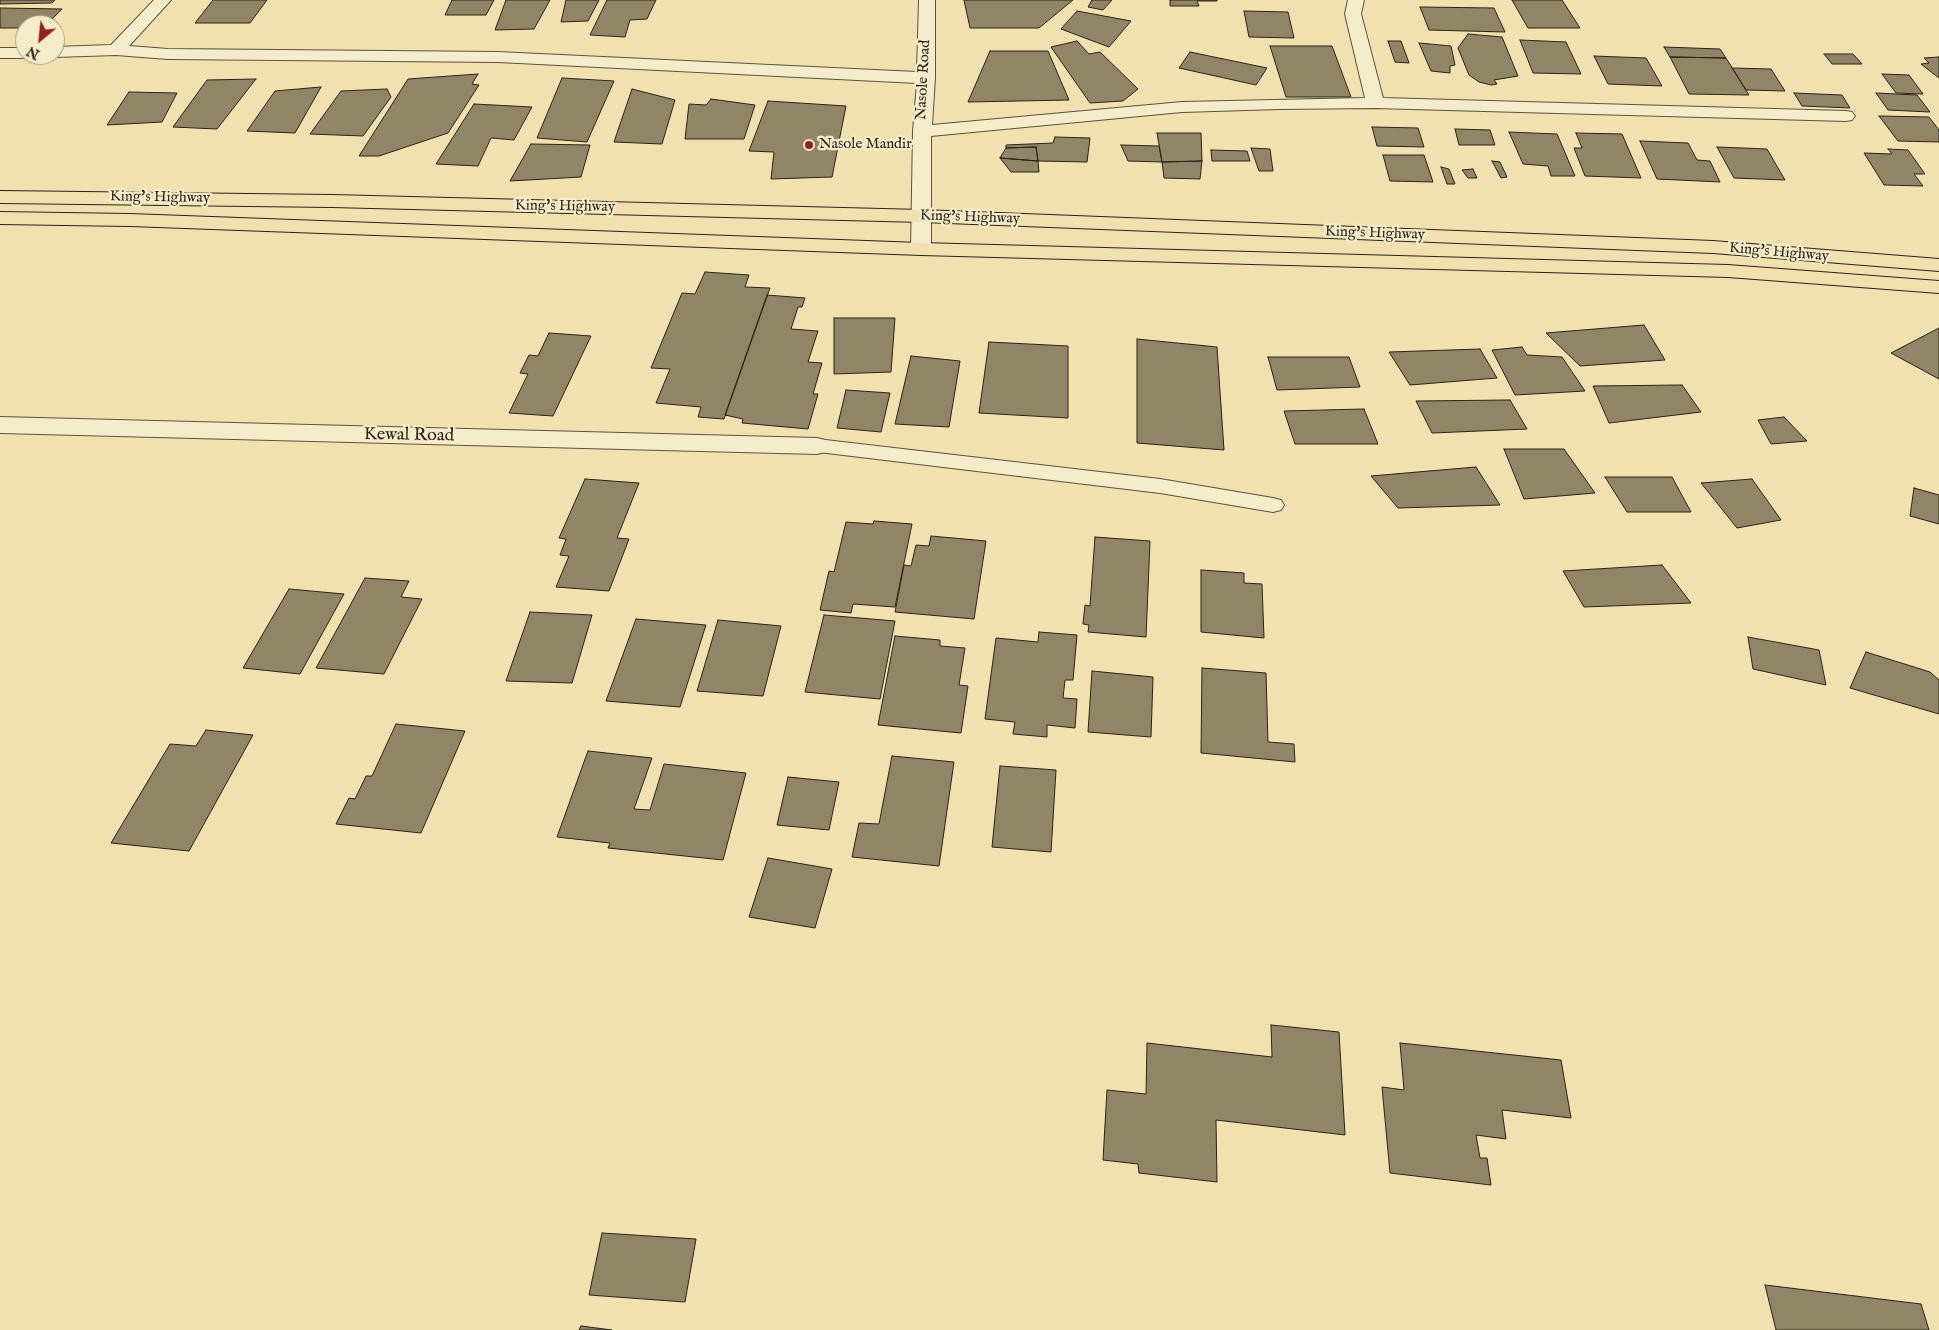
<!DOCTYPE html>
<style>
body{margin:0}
#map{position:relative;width:1939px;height:1330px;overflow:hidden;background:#f0e1ae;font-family:"IM FELL English",serif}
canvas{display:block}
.north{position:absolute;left:15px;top:15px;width:50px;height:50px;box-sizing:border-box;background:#f5ecca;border:1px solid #a49b84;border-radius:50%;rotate:208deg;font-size:14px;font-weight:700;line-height:20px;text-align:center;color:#2b221a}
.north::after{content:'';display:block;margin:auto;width:18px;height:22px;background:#8f2418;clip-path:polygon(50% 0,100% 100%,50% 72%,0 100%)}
</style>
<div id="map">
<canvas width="1939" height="1330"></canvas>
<div class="north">N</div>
</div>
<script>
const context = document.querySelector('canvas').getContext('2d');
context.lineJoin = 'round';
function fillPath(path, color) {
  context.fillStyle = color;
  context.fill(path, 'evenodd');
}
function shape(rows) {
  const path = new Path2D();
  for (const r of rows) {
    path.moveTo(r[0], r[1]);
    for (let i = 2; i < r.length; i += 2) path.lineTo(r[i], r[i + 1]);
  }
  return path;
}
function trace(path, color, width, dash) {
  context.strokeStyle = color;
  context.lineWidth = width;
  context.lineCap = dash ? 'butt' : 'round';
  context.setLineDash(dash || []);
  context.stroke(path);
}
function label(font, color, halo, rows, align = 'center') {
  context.font = font + ' "IM FELL English",serif';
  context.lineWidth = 4.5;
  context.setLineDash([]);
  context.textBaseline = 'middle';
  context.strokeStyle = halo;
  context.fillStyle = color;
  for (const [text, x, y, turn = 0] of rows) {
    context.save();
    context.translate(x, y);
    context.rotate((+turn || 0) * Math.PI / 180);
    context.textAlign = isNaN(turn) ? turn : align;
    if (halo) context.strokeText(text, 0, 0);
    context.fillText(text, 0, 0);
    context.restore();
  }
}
const building = shape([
 [0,0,55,0,52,3,0,4,0,0],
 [213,0,267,0,250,23,195,23,213,0],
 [452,0,494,0,486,15,445,15,452,0],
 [506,0,550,0,534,29,495,30,506,0],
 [566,0,599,0,588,21,561,22,566,0],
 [607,0,656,0,647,19,630,20,625,37,590,35,607,0],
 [964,0,1073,0,1039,28,970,28,964,0],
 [1092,0,1112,0,1103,10,1088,7,1092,0],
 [1170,0,1217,0,1217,1,1197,1,1199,6,1170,6,1170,0],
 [1512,0,1562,0,1580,28,1528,28,1512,0],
 [1420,7,1494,8,1505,32,1429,30,1420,7],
 [0,8,62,9,46,25,25,25,25,28,0,28,0,8],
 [1077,11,1131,21,1109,47,1061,29,1077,11],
 [1244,11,1288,12,1294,38,1249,37,1244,11],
 [1468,34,1502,37,1518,76,1494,80,1497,84,1491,85,1479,82,1469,75,1458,48,1468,34],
 [1520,40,1566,42,1581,74,1533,73,1520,40],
 [1077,41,1089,54,1100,52,1138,89,1123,101,1090,103,1051,47,1077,41],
 [1388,41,1401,41,1409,63,1395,62,1388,41],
 [1419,43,1451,46,1455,65,1450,66,1450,73,1431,71,1419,43],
 [1270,46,1332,46,1351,97,1286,97,1270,46],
 [1664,47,1720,49,1726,58,1670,57,1664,47],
 [990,51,1048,51,1069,100,968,102,990,51],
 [1190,52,1267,68,1256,85,1179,68,1190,52],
 [1824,54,1853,54,1862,64,1832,64,1824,54],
 [1594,56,1646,58,1662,86,1608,84,1594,56],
 [1670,57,1726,58,1749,95,1689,94,1670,57],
 [1939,57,1939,78,1921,64,1929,63,1924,58,1939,57],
 [1732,68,1771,69,1785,91,1746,90,1732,68],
 [478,74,472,84,479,85,448,133,379,156,359,156,408,79,478,74],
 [1882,74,1909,75,1923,94,1896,93,1882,74],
 [562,78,614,81,587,142,537,138,562,78],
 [256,79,217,129,173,127,207,80,256,79],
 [321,87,295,133,247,131,275,91,321,87],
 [387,89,391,97,363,136,310,134,341,91,387,89],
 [632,89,675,100,662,144,614,142,632,89],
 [129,92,177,93,162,122,107,125,129,92],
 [1794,93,1842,95,1850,108,1802,106,1794,93],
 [1876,93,1917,95,1930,112,1888,110,1876,93],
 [711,99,755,105,744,139,685,139,689,104,706,105,711,99],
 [768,101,846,106,832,177,771,179,774,152,749,151,768,101],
 [474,104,532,107,514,140,491,138,478,166,436,164,474,104],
 [1879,116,1929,117,1939,130,1939,142,1898,141,1879,116],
 [1372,127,1418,128,1424,147,1377,146,1372,127],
 [1455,129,1490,130,1495,145,1459,145,1455,129],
 [1509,132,1557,134,1575,176,1551,176,1548,166,1523,164,1509,132],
 [1157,133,1201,133,1202,161,1162,162,1157,133],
 [1576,133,1622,134,1641,178,1585,176,1574,148,1582,148,1576,133],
 [1055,137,1090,138,1087,162,1038,161,1036,147,1006,148,1006,145,1053,143,1055,137],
 [1640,141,1688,143,1697,160,1710,161,1720,182,1657,179,1640,141],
 [531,144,590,145,581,177,510,181,531,144],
 [1121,145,1159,146,1162,162,1128,161,1121,145],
 [1036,147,1038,161,1000,158,1006,148,1036,147],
 [1717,147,1767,149,1785,180,1734,178,1717,147],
 [1251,148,1270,149,1273,171,1259,171,1251,148],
 [1888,149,1908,150,1925,174,1914,174,1923,186,1884,185,1864,153,1892,154,1888,149],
 [1211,150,1247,151,1250,161,1212,161,1211,150],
 [1383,155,1424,155,1433,182,1390,181,1383,155],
 [1000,158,1038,161,1039,172,1011,172,1000,158],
 [1202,161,1200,179,1164,178,1162,162,1202,161],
 [1492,161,1500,162,1507,177,1501,178,1492,161],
 [1441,167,1449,169,1455,184,1447,184,1441,167],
 [1473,169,1477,178,1468,178,1462,170,1473,169],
 [705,272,749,275,745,287,770,288,724,419,698,417,701,407,656,403,670,369,651,368,682,293,695,294,705,272],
 [767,295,805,298,802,307,798,307,791,329,818,331,808,362,822,363,813,394,818,394,808,429,742,423,743,419,725,415,767,295],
 [834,318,895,318,891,372,834,374,834,318],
 [1644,325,1665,360,1580,366,1546,333,1644,325],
 [1939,328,1939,379,1891,353,1939,328],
 [549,333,591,336,553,416,509,413,528,374,520,373,529,355,538,356,549,333],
 [1137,339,1217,347,1224,450,1137,443,1137,339],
 [989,342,1068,346,1068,418,979,413,989,342],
 [1522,347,1527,355,1562,357,1585,391,1515,395,1492,350,1522,347],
 [1480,349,1497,378,1410,385,1389,352,1480,349],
 [911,356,960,361,949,427,895,424,911,356],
 [1268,357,1349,357,1360,387,1277,390,1268,357],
 [1682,385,1701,412,1609,423,1593,386,1682,385],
 [846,390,890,393,881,432,837,428,846,390],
 [1510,400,1527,429,1432,433,1416,401,1510,400],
 [1364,409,1378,444,1295,444,1284,411,1364,409],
 [1784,417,1807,441,1771,444,1758,420,1784,417],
 [1504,449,1564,449,1595,493,1524,499,1504,449],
 [1476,467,1500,505,1398,508,1371,476,1476,467],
 [1605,477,1672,477,1691,512,1627,512,1605,477],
 [585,479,639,483,617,538,629,539,609,591,556,587,569,556,560,555,566,539,559,538,585,479],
 [1752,479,1781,520,1737,528,1701,483,1752,479],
 [1914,488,1939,495,1939,524,1910,516,1914,488],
 [874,521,912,524,895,607,853,604,851,613,820,610,829,571,834,572,846,522,873,524,874,521],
 [931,536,986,541,974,619,895,612,904,565,911,566,916,545,929,546,931,536],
 [1095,537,1150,541,1146,637,1088,632,1089,625,1083,624,1085,605,1090,606,1095,537],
 [1662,565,1691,603,1584,607,1563,571,1662,565],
 [1201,570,1244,573,1244,583,1262,584,1264,638,1201,632,1201,570],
 [365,578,409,581,401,597,422,599,384,674,316,668,365,578],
 [289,589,344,594,300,674,243,668,289,589],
 [530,612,592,615,572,683,506,681,530,612],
 [824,615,895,621,880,699,805,692,824,615],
 [636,619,706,625,680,707,606,701,636,619],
 [718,620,781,626,763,696,697,691,718,620],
 [1039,632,1077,635,1073,680,1065,680,1063,698,1077,699,1075,728,1047,725,1047,737,1013,734,1015,722,985,719,996,638,1038,642,1039,632],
 [895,636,940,640,940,646,965,648,959,685,968,686,961,733,878,725,895,636],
 [1748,637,1819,650,1826,685,1753,669,1748,637],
 [1866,652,1930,672,1939,680,1939,714,1850,688,1866,652],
 [1202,668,1266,673,1268,742,1294,744,1295,762,1201,753,1202,668],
 [1092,671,1153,677,1151,737,1088,732,1092,671],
 [396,724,465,731,421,833,336,824,349,798,355,799,366,776,372,776,396,724],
 [206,730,253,735,189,851,111,843,170,744,196,746,206,730],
 [588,751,652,758,634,809,650,810,664,764,746,773,723,860,608,848,610,843,557,837,588,751],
 [892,756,954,762,939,866,852,857,859,823,879,824,892,756],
 [1000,766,1056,770,1051,852,992,847,1000,766],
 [788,777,839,782,829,830,777,825,788,777],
 [768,858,832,869,815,928,749,917,768,858],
 [1271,1025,1339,1032,1345,1135,1216,1120,1217,1182,1139,1173,1138,1164,1103,1160,1107,1090,1146,1094,1147,1043,1272,1057,1271,1025],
 [1400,1043,1561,1060,1571,1118,1502,1110,1506,1139,1476,1135,1480,1158,1487,1158,1491,1185,1390,1173,1382,1087,1404,1090,1400,1043],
 [602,1233,696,1239,685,1302,589,1295,602,1233],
 [1765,1285,1921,1304,1929,1330,1776,1330,1765,1285],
 [581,1326,612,1330,579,1330,581,1326]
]);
const lane = shape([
 [817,439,1160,479,1273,498,1281,500,1284,505,1281,510,1273,512,1160,493,810,451,807,446,810,441,817,439]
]);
const street = shape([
 [154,0,171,0,129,46,168,49,498,52,917,72,919,0,935,0,935,78,932,125,1182,102,1365,98,1345,14,1348,0,1364,0,1361,14,1383,98,1846,111,1852,112,1855,116,1852,120,1846,121,1375,108,1279,109,1182,112,931,136,931,249,928,253,921,255,914,253,911,249,913,131,917,83,498,62,168,59,116,55,55,57,48,55,55,55,55,47,111,45,154,0],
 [0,48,25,48,25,55,32,55,25,58,0,58,0,48],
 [0,417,817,438,825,440,829,446,825,452,817,454,0,433,0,417]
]);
const highway = shape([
 [0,191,332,195,922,210,1713,241,1939,259,1939,271,1713,253,922,222,332,207,0,203,0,191],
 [0,212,130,214,921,243,1728,265,1939,281,1939,293,1728,277,921,255,130,226,0,224,0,212]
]);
const markers = [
 [809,145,5,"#8f2418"]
];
const farStreetnames = [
 ["Nasole Road",924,80,-87],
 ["King's Highway",160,198,1],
 ["King's Highway",565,207,1],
 ["King's Highway",970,218,2],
 ["King's Highway",1375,234,2],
 ["King's Highway",1779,253,5]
];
const farPoinames = [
 ["Nasole Mandir",819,145]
];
const streetNames = [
 ["Kewal Road",409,436,1]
];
fillPath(building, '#918567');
trace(building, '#2b221a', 1);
trace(lane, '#5c523f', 2);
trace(street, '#5c523f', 2);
trace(highway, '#2b221a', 2);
fillPath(lane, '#f5ecca');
fillPath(street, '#f5ecca');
fillPath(highway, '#f0e1ae');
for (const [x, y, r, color] of markers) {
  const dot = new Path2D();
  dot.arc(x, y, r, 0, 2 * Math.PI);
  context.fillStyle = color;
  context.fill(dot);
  trace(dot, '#f5ecca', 2);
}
label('15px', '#2b221a', '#f5ecca', farStreetnames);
label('15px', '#2b221a', '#f5ecca', farPoinames, 'left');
label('18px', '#2b221a', '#f5ecca', streetNames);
</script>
